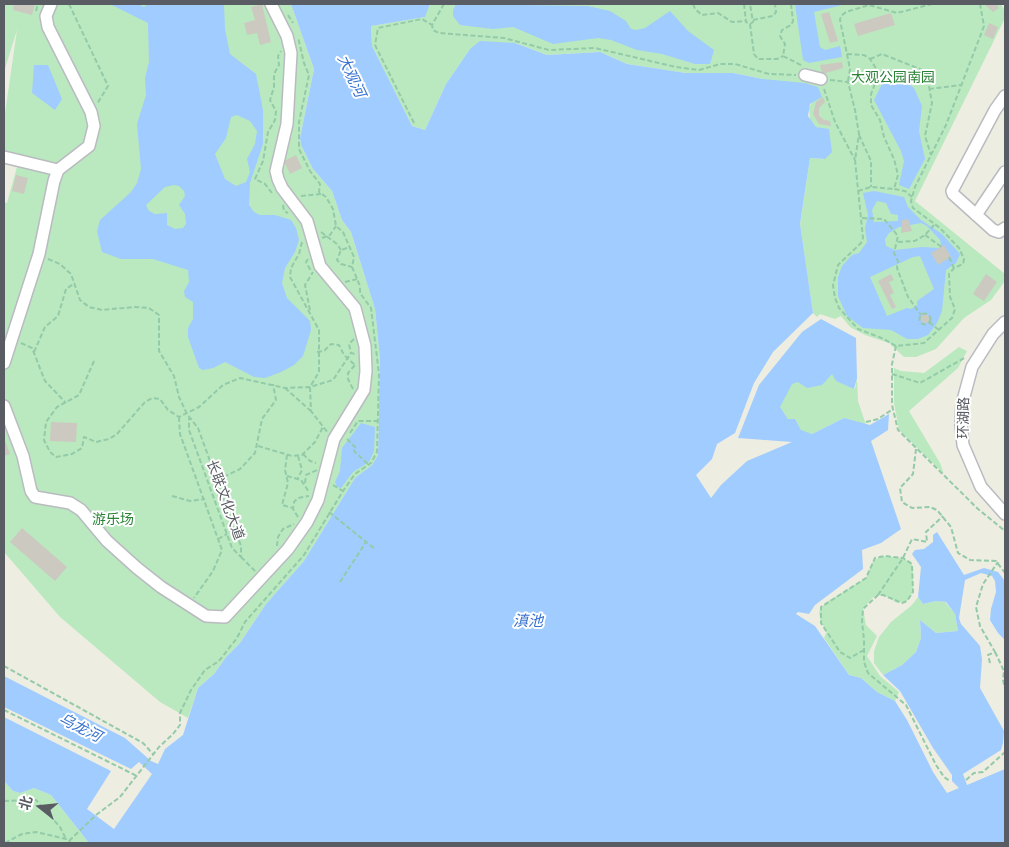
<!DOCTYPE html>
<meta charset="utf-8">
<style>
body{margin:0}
#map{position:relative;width:1009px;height:847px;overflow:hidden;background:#eeede1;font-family:Montserrat,"Noto Sans SC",sans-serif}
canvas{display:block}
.frame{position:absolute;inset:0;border:5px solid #595d63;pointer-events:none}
.north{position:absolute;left:15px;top:782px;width:50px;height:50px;-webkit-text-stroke:4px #fff;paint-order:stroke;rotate:286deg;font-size:14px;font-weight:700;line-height:20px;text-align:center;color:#595d63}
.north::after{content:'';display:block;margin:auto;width:18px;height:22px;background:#595d63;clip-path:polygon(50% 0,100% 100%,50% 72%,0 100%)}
</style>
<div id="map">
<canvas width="1009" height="847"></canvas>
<div class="frame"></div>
<div class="north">北</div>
</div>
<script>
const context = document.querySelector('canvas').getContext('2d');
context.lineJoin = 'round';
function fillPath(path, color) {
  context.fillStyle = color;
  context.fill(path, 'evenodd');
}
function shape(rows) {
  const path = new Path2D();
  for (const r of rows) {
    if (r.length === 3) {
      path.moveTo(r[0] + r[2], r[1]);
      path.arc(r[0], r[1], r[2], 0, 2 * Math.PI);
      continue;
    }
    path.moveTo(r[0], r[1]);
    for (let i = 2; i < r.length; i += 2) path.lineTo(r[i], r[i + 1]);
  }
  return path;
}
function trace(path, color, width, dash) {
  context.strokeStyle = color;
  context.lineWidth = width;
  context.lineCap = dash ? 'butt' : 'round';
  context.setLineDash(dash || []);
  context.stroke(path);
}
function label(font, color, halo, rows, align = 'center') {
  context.font = font + ' Montserrat,"Noto Sans SC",sans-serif';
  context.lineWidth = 4;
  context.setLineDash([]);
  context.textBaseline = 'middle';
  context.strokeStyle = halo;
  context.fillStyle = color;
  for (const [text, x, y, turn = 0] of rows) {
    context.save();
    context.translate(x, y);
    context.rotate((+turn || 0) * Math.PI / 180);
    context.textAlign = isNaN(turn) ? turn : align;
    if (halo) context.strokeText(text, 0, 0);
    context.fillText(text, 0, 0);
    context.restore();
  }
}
const green = shape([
 [4,4,291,4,314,69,300,138,301,145,313,169,332,191,342,220,351,232,375,309,380,359,378,455,372,465,355,478,304,561,266,604,240,643,226,657,214,674,198,688,188,718,160,702,60,617,4,552,4,202,7,203,17,167,4,163,4,120,17,30,4,72],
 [430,4,1001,4,1005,11,1005,18,915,201,1005,274,1005,281,991,300,964,318,936,349,916,357,904,357,889,343,865,335,850,327,841,316,835,319,820,314,817,317,813,313,800,225,810,158,825,159,825,129,816,127,810,120,809,108,813,100,763,79,733,73,686,73,627,64,600,52,547,55,515,43,470,49,446,84,425,130,412,126,372,46,371,26,424,17],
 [959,347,967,351,958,368,909,411,940,463,944,474,899,430,894,403,894,368,901,371,924,373],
 [833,373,855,389,857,378,858,401,866,425,844,418,812,434,801,431,795,419,788,419,779,407,786,392,792,383],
 [880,556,903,558,912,564,913,571,913,592,907,601,897,603,888,597,878,595,872,598,863,609,866,625,877,636,867,656,880,676,899,692,895,701,877,692,861,678,849,675,824,638,827,631,821,623,819,612,825,603,866,578,872,563],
 [918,597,923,604,936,601,945,602,955,614,958,631,936,633,920,620,921,638,916,652,902,665,883,675,874,663,874,651,879,637,891,622,912,605],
 [4,781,13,791,20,793,34,788,51,795,89,843,4,843]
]);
const water = shape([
 [110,4,138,4,144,7,148,4,224,4,225,29,230,54,256,74,263,110,263,144,250,183,249,205,254,212,260,215,275,215,291,220,296,228,299,240,295,252,285,268,282,283,287,298,310,321,311,330,303,356,294,365,281,372,265,378,254,377,225,362,213,368,203,370,199,368,188,337,188,328,193,319,193,302,185,297,184,291,189,282,188,270,153,259,121,259,102,252,97,231,100,220,131,192,137,183,141,169,137,124,146,95,145,78,149,62,148,23],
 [237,115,250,121,257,131,255,144,247,159,250,172,246,182,236,186,225,179,215,154,226,138,231,117],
 [174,185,179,186,184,191,185,196,179,205,185,214,186,224,183,228,175,229,167,225,167,213,155,214,149,211,146,205,165,187],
 [291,4,430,4,425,17,371,26,372,46,412,126,425,130,446,84,470,49,480,41,515,43,547,55,600,52,627,64,686,73,733,73,763,79,805,83,818,87,822,97,810,104,808,116,816,127,829,129,832,152,825,159,810,158,800,224,813,313,773,352,754,383,735,433,717,444,712,459,696,475,711,498,721,485,747,461,792,442,738,438,759,385,802,332,821,319,856,338,857,378,854,389,836,381,832,374,822,385,807,388,798,382,792,384,780,407,788,419,795,419,801,430,812,434,844,418,870,425,889,414,888,430,871,441,901,529,881,543,862,550,863,569,815,605,809,614,798,612,796,614,815,626,849,675,861,678,877,692,895,701,907,720,933,772,947,793,959,788,952,781,952,775,933,748,900,691,883,675,902,665,916,652,921,638,920,620,936,633,958,631,955,614,946,602,936,601,923,604,918,597,921,567,912,554,915,550,924,549,933,542,933,535,937,532,964,575,984,568,998,572,1005,581,1005,640,998,633,990,620,991,609,996,592,995,581,992,576,981,573,965,580,959,618,961,624,980,646,982,659,980,688,1004,731,1003,743,1001,750,963,774,967,785,1005,769,1005,843,89,843,51,795,34,788,20,793,13,791,4,781,4,717,111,771,87,809,114,829,152,774,139,762,131,769,4,707,4,676,125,738,151,761,158,764,165,749,183,735,198,688,214,674,226,657,240,643,266,604,304,561,355,478,372,465,378,455,380,359,375,309,351,232,342,220,332,191,313,169,301,145,300,138,314,69],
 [456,4,588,6,610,11,626,21,631,29,636,30,645,28,670,11,688,31,714,50,710,64,695,64,662,54,637,50,611,40,598,38,553,44,513,27,493,29,460,25,453,16,453,10],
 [795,4,846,4,814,12,820,47,825,50,840,46,842,57,809,63,803,60],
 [34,65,48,65,62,99,55,110,32,93],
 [883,71,892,73,914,88,922,106,919,131,925,159,909,189,899,185,904,161,901,151,874,100,883,82],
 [874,191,904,197,908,207,921,220,942,234,960,254,956,263,946,270,942,311,937,323,928,335,918,339,907,339,891,330,863,328,847,316,838,296,838,277,842,266,852,255,859,253,867,242,865,228,868,215,863,193],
 [877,201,886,203,891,214,898,215,898,221,874,222,872,210],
 [921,223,927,226,940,240,941,245,939,248,922,247,895,250,886,246,885,239,889,233,899,227],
 [920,256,934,289,917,301,917,305,911,309,907,308,887,316,870,277,913,257],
 [361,423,375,427,374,451,369,462,353,472,341,488,337,487,335,482,340,471,342,448]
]);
const building = shape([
 [14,4,35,4,32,15,13,10],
 [262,4,271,42,260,45,257,33,247,35,244,23,255,20,251,7],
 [984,4,996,4,999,8,993,12],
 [829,12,838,41,830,43,821,14],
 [891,13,895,25,858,36,854,24],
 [989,23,998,27,993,39,984,35],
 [842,62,843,68,822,74,820,65],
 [823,97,825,102,819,108,819,116,824,120,830,121,831,126,819,124,813,114,816,102],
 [296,155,302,168,290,174,284,161],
 [16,175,28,178,24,194,12,191],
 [908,219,912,231,901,233,902,220],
 [944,245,951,257,938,265,931,253],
 [891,274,894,280,889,282,894,293,890,295,896,307,892,309,878,281],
 [986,274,997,282,984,301,973,294],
 [924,314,928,315,930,320,927,323,922,322,920,318],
 [51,422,77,423,76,442,50,441],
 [4,438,10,454,4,456],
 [22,528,67,567,55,581,10,542]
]);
const path = shape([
 [69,4,108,86,97,104],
 [444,4,432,25,433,30,439,33,504,38,549,50,595,48,676,67,699,70,720,64,735,64,769,74,796,75],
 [693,4,695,9,702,15,718,13,732,22,746,21],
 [744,4,746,22,750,24,753,22,750,4],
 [791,4,793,21,791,25,782,30,780,36,785,44,783,56,803,66],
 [36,11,38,4],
 [288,15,293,23],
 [753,20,773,16,776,12,775,4],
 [750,24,754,54,758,59,777,59,783,56],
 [847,54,864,55,870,59,879,73,871,94,871,105,880,120,884,137,894,159,898,175,894,189,905,191,912,197],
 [870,59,882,54,925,71,927,75,932,103,925,136,931,155],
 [830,80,848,82,855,110,859,134,855,160,863,238,861,243,838,265,833,285,835,298,839,308,858,329,884,339,896,346,924,343,952,318,955,309,950,297,949,274,954,268,963,264,964,259,959,248,940,228,913,208,911,201,915,187,946,125,981,34,984,26,980,4],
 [848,81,850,69,840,20,841,16,846,12,869,5,897,13,932,4],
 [824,89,835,122,855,160],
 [929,89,961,85],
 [414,123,375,45,378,28,422,19,432,25],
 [859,135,871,161,871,187],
 [858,191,871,187,894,189],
 [272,193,265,184,255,179,263,161,268,132,275,120,276,111,270,100,274,87,274,74,279,65,278,56,281,51],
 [301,196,321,194],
 [283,205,284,211,288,213],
 [862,218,884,219,898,236,894,253,898,261,897,268,908,297,921,315],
 [321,232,337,244,341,250],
 [925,235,943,248],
 [322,238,330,235,336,226],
 [302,242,299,254,291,268,290,277,319,330,319,372,310,387,311,411,328,433],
 [898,242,915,241,925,235,934,225],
 [347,248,341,250,337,260,341,264,352,267],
 [949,257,954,268],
 [48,259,60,264,71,274,80,300,89,307,102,310,134,307,149,308,159,315,159,351,174,376,179,397,187,414,198,428,241,546,241,557,232,548,189,430,189,418],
 [308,259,306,262,311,271],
 [345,282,357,279],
 [310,310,305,285,313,272],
 [925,319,5.5],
 [929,322,939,330],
 [354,339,349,344,351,353,355,354],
 [21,343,32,348,45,381,66,403],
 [896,346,892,364,892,405,898,430,978,509,1005,531],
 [34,352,45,327,58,316,66,289,75,283],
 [317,352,324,351,331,344,339,345,344,355,356,366],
 [94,361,79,395,57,407,46,422,44,440,50,452,56,457,72,454,82,448,84,437,96,442,109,439,117,434,145,402,152,398,160,399,168,410,179,417,199,407,223,385,240,378,285,388,310,387,333,380,351,353],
 [892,374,920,383,966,357],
 [285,388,311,411],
 [353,389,348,379,348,373,355,365],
 [179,417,180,434,222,550,213,571,194,598],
 [866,422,878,419,893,409],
 [350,433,358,421,378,421],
 [347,439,356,448,354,451,369,465],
 [258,446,292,456,302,455,315,442,323,427],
 [916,449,913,474,900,488,902,502,912,508,930,507,937,510,951,527,958,553,970,560,996,561,1005,573],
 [303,454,310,461,316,463],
 [287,455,285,470,288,483,282,505,293,508],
 [298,456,302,470,298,478],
 [287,476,301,480,309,492],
 [217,480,240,469,255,453,262,419,276,400,273,384],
 [305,483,306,475,317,470],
 [333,485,343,491],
 [172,496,190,501,205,499],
 [329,512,375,549],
 [298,517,293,509,294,502,298,498,309,496],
 [218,539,227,534],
 [277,546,278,537,283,529,294,524],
 [241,557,255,571],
 [340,582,366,542],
 [878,595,903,558,912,539,927,542,926,532,943,516],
 [864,650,850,658,840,652,821,623,821,607,866,578,875,558,885,556,903,558,912,564,913,592,907,601,902,603,883,595,878,595,863,609,862,621,864,640,864,662,868,673,906,705,936,765,944,777,950,781],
 [995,652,1004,671,1003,680,1005,689],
 [990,663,988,655,995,652,980,626,976,607,983,584,998,562],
 [4,666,143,743,153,754],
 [4,710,137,776],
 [966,780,974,773,983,772,1005,752],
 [4,801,36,800,60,827,66,839],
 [69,841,96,815,120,797,159,747,173,734,180,725,180,713,191,690,205,670,219,661,237,638,245,622,304,555,343,491,355,474,371,463,377,452,379,374,371,308,360,293,360,286,352,267,354,257,343,232,336,226,333,209,326,197,319,192,320,184,310,171,299,149,299,122,309,75,304,63,298,37],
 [5,843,22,834,36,832,66,839,71,843]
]);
const minor = shape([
 [805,75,821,79],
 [1005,96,995,110,952,191,953,194,993,230,999,232,1005,228],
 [4,157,58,170],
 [976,215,1005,172],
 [1005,322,993,334,972,367,962,404,961,424,963,445,981,487,1005,514],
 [4,363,39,254,54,181,58,170,89,146,94,126,91,112,48,27,46,16,51,4],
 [4,406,23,456,31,491,35,497,70,503,81,510,107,541,137,568,161,587,206,616,225,617,288,549,307,522,318,500,334,439,364,390,366,371,365,346,355,308,320,266,307,221,282,188,278,179,276,171,287,124,291,53,287,36,271,4]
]);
const parkNames = [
 ["大观公园南园",893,78],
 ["游乐场",113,520]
];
const streetNames = [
 ["环湖路",964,418,-89],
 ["长联文化大道",225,500,70]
];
const waterNames = [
 ["大观河",351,76,65],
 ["滇池",528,622],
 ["乌龙河",80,728,27]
];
fillPath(green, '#bae9bf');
fillPath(water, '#a0ccff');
fillPath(building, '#cbc9c0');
trace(minor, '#b9bbc1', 14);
trace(path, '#93caa8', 2, [5, 2.5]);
trace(minor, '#fff', 11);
label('14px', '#2a8237', '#fff', parkNames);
label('14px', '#595d63', '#fff', streetNames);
label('italic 15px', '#3672cf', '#fff', waterNames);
</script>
